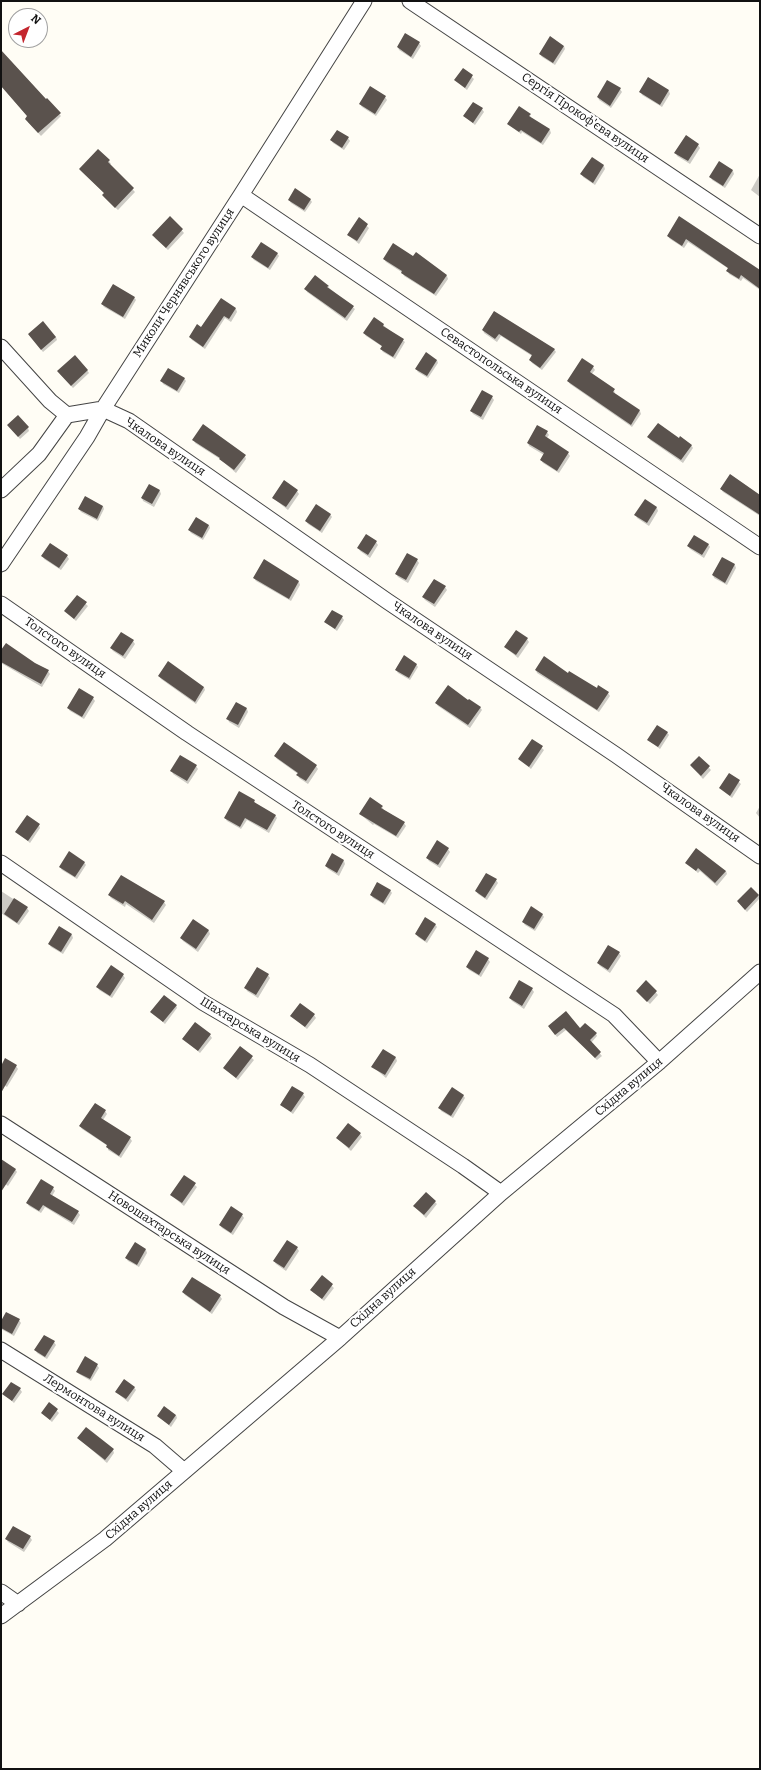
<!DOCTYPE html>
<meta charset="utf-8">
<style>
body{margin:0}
#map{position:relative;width:761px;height:1770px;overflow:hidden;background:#fffdf5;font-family:Bitter,serif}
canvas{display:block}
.frame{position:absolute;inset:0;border:2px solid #111;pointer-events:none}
.north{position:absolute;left:8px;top:8px;width:40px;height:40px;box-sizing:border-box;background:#fff;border:1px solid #a0a0a0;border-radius:50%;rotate:42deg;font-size:11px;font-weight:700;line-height:16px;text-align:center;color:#111}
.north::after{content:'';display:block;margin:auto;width:14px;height:18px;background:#c4262e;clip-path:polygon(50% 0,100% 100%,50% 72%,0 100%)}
</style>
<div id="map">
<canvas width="761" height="1770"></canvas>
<div class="frame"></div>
<div class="north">N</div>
</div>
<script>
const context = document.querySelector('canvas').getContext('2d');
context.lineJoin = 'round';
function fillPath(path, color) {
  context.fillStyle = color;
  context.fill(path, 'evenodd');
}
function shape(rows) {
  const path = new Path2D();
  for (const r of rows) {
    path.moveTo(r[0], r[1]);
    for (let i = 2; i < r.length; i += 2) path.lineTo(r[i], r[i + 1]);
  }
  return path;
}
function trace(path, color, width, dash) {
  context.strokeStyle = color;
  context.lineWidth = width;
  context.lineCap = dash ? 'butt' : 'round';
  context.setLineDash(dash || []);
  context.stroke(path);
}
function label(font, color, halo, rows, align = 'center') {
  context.font = font + ' Bitter,serif';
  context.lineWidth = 4;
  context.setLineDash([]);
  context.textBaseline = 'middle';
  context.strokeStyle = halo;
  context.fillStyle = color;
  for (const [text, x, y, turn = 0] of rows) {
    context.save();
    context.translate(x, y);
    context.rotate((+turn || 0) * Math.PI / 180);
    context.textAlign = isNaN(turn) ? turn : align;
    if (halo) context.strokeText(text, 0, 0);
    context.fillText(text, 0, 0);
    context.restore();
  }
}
const shadow = shape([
 [406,34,419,43,421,46,413,59,399,50,398,47],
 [564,46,565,49,555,65,542,57,540,54],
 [1,51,61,116,41,136,28,122,28,117,1,86],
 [463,69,474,79,467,90,456,81],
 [649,79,669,91,670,94,662,107,642,95,641,92],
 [620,89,622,92,611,108,599,100,598,97],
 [385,97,387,100,376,116,362,107,360,104],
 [482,109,484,112,475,125,464,116],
 [530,115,531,118,550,130,551,133,543,145,522,132,521,134,508,124],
 [348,138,350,141,344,150,333,143,331,140],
 [698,145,700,148,690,164,677,156,676,153],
 [592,158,604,166,605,169,595,185,583,177,582,174],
 [109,161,111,164,109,165,135,192,118,210,105,198,103,195,105,194,80,170],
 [720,163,733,171,734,174,725,188,712,180,711,177],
 [760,174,760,197,751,190],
 [310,199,312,202,305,212,291,203,289,200],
 [170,217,184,233,168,250,155,238],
 [680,217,760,270,760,290,743,278,741,281,729,274,728,271,729,269,688,242,684,248,670,239,668,236],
 [359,219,369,228,359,244,348,235],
 [277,253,279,256,270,270,254,260,252,257],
 [416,253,447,276,448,279,436,296,404,276,403,273,386,262,384,259,413,257],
 [328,287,355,309,347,321,307,292,306,289],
 [134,297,136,300,125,319,104,307,102,304],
 [221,299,236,309,237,312,231,322,225,318,205,349,192,340,190,337,202,328],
 [494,312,554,349,556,352,542,370,532,363,530,360,532,356,501,336,497,342,484,333,483,330],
 [383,325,405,342,395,359,383,352,381,349,383,347,366,336,364,333],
 [29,335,56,337,57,340,43,352],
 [437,360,438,363,428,378,418,372,416,369],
 [593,367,595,370,591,375,614,390,615,394,640,411,641,414,632,427,570,384,568,381],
 [87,370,89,373,73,388,60,374],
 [184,378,186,381,179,393,163,384,162,381],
 [492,397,494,400,483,420,473,414,471,411],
 [8,425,28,428,29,431,20,439],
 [547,432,549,435,546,439,568,453,570,456,559,473,543,463,541,460,544,455,529,446,528,443],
 [649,437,679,440,691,445,693,448,683,463,650,440],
 [194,440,245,456,246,459,236,473,220,459,195,443],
 [731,475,760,495,760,516,723,492,721,489],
 [149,485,160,491,161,494,154,507,143,501,142,498],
 [297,491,299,494,288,510,273,498],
 [645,500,657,508,658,511,649,526,637,518,636,515],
 [103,506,104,509,98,521,81,512,79,509],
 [330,514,332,517,322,533,308,524,306,521],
 [209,525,210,528,203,540,191,533,189,530],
 [376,542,378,545,370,558,360,551,359,548],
 [708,544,710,547,704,558,690,549,688,546],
 [43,556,67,556,69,559,61,570,44,559],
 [722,558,735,565,736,568,727,585,714,578,713,575],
 [264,560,299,582,300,585,291,601,256,581,254,578],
 [417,560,419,563,408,583,398,577,396,574],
 [445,587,447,590,435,607,425,600,423,597],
 [77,596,88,606,76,621,65,611],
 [342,617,344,620,337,631,325,622],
 [527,639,529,642,518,658,505,647],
 [133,641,135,644,125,659,113,651,111,648],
 [1,652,35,664,48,671,50,674,42,687,1,663],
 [416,664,418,667,410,680,398,673,396,670],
 [536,670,568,674,608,693,610,696,599,712,537,673],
 [159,676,204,687,205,690,196,704,161,679],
 [93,698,95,701,84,719,70,711,68,708],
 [469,702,480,707,482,710,470,728,438,706,436,703],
 [236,703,247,709,248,712,239,728,229,722,228,719],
 [667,732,669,735,660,749,648,740],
 [533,740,544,750,531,769,519,759],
 [275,756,316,766,318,769,308,784,299,778,298,774,277,759],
 [699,757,711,770,703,779,691,766],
 [196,766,198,769,188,784,173,774,172,771],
 [730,774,741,784,732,798,720,788],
 [254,801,256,804,275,815,277,818,269,833,247,820,241,829,227,821,225,818],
 [760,806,760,818,756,813],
 [382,807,384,810,404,823,406,826,398,838,374,824,373,825,360,814],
 [39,825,40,828,30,843,17,832],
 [448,849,450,852,440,868,429,861,427,858],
 [332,854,344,861,345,864,339,876,328,869,326,866],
 [84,862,86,865,77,879,62,870,60,867],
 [687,863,726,871,727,874,717,886,700,871,698,873],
 [496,880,498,883,487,900,478,894,476,891],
 [390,890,392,893,385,905,373,898,371,895],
 [1,891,27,908,29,911,19,925,1,913],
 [109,895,164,902,166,905,154,923,126,904,125,907,111,898],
 [758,895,760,898,747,912,738,902],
 [542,914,544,917,535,931,525,925,523,922],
 [194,920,209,931,210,934,198,952,183,941,181,938],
 [435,924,437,927,427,943,418,937,416,934],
 [60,927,72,935,73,938,63,954,51,947,49,944],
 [619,953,621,956,610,973,600,966,598,963],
 [488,959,490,962,481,977,469,970,467,967],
 [257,969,268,975,270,978,258,998,247,991,246,988],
 [123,975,125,978,112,998,99,990,98,987],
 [646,981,658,995,650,1004,637,991],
 [532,989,534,992,524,1009,512,1001,510,998],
 [176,1005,177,1008,165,1024,152,1012],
 [314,1015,316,1018,307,1029,291,1016],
 [549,1026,580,1029,596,1034,597,1036,591,1043,602,1056,597,1060,566,1030,557,1037],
 [210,1035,212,1038,200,1053,184,1039],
 [240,1047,254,1060,238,1080,224,1068],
 [383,1050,396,1058,397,1061,386,1078,373,1067],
 [16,1066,18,1069,7,1087,1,1083,1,1068],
 [303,1094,305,1097,293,1114,281,1105],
 [463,1095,465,1098,453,1118,441,1111,440,1108],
 [105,1111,107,1114,103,1120,130,1138,132,1141,121,1158,108,1150,108,1146,82,1129,80,1126],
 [360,1134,362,1137,351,1151,337,1138],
 [1,1168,15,1169,17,1172,8,1186,1,1181],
 [185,1176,197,1187,184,1206,171,1195],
 [53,1188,55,1191,52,1196,78,1212,80,1215,74,1225,45,1207,41,1213,29,1206,27,1203],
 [426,1193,437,1204,426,1218,414,1206],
 [242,1215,244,1218,233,1235,222,1228,220,1225],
 [135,1243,146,1250,147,1253,139,1267,128,1261,126,1258],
 [297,1248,299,1251,286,1271,276,1264,274,1261],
 [322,1277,334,1288,324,1301,311,1290],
 [192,1279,220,1296,222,1299,212,1314,185,1295,183,1292],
 [19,1320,21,1323,14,1336,1,1329,1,1323],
 [54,1342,56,1345,47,1359,37,1353,36,1350],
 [97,1365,99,1368,91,1381,79,1374,77,1372],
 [134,1387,136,1390,128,1402,116,1392],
 [20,1389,22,1392,14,1403,4,1394],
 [49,1403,59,1413,52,1422,42,1413],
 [176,1415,177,1418,171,1427,158,1416],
 [78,1438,113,1450,114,1453,107,1463],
 [30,1537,32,1540,24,1552,8,1542,6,1539]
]);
const building = shape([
 [405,33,420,42,411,57,397,47],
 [550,36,564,46,553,63,539,54],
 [1,50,46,99,47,98,61,113,38,133,25,119,27,116,1,86],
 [463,68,473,75,465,88,454,80],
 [648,77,669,90,660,105,639,92],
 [607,80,621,88,610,106,597,97],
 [370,86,386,96,375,114,359,104],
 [473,102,483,108,473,123,463,116],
 [519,106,531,114,529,116,550,129,541,143,521,130,519,132,507,124],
 [337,130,349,137,342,148,330,140],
 [686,135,699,144,688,161,674,153],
 [98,149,110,160,108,162,134,188,115,208,102,195,104,193,79,169],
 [592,157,604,165,593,183,580,174],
 [719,161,733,170,723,186,709,177],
 [295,188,311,199,304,210,288,200],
 [170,216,183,229,166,248,152,235],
 [679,216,760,270,760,289,741,275,739,279,726,271,728,268,686,239,682,246,667,236],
 [359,217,368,224,357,241,347,235],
 [261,242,278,253,268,268,251,257],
 [393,243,413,256,416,252,447,275,434,294,401,273,402,271,383,259],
 [315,275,329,286,327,287,354,306,345,318,304,289],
 [113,284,135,297,123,317,101,304],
 [221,298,236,308,229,319,224,316,203,347,189,337,197,324,201,327],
 [494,311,555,349,540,368,529,360,532,355,499,334,495,339,482,330],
 [374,317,384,324,383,326,404,339,393,357,380,349,382,346,363,333],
 [43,321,56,337,41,350,28,334],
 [426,352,437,360,427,376,415,369],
 [75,355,88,370,71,386,57,371],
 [582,358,594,366,590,372,615,389,613,392,640,410,631,425,567,381],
 [168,368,185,378,177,391,160,381],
 [482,390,493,396,481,417,470,411],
 [18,415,29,427,18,437,7,425],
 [658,423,679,438,680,436,692,445,681,460,647,437],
 [203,424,246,455,234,470,219,459,220,458,192,440],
 [537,425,548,431,545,436,569,452,557,471,540,460,544,453,527,443],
 [730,474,760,495,760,515,720,489],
 [284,480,298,490,286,507,272,498],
 [149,484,160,490,152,504,141,498],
 [85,496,103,506,97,519,78,509],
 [645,499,657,507,647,523,634,515],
 [316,504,331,514,320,531,305,521],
 [196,517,209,525,202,538,188,530],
 [366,534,377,541,368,555,357,548],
 [694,535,709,544,702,555,687,546],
 [50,543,68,555,59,568,41,556],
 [407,553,418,559,406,580,395,574],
 [722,557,735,564,725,583,712,575],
 [264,559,299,581,289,599,253,578],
 [434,579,446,586,434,604,422,597],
 [77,595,87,602,74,619,64,611],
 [332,610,343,616,335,629,324,622],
 [516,630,528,638,516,655,504,647],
 [121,632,134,640,123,656,110,648],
 [6,643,35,663,49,670,41,684,1,662,1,650],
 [404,655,417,664,409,678,395,670],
 [544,656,568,673,569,671,597,688,598,685,609,692,597,710,535,670],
 [168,661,204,687,195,702,158,676],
 [448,685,468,700,469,699,481,707,468,725,435,703],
 [79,688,94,697,82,717,67,708],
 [236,702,247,708,238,725,226,719],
 [657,725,668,732,658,747,647,740],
 [532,739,543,746,529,767,518,759],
 [284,742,317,765,306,781,296,775,298,773,274,756],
 [180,755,197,765,187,781,170,771],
 [699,756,710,766,701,776,690,765],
 [729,773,740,780,730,796,719,788],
 [239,791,255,800,254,802,276,815,267,830,245,818,240,827,224,818],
 [370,797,383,806,381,808,405,822,396,836,359,814],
 [27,815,40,824,28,841,15,832],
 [437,840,449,848,438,865,426,858],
 [696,848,726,871,715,883,698,868,696,871,685,863],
 [69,851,85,862,75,877,59,867],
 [332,853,344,860,337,873,325,866],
 [486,873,497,879,485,898,475,891],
 [121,875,165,901,152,920,125,901,123,904,108,895],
 [377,882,391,890,383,903,370,895],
 [751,887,759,895,745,910,737,901],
 [14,898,28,907,17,923,4,914],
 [531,906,543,914,534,929,522,922],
 [425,917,436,924,425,941,415,934],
 [193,919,209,930,196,949,180,938],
 [59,926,72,934,61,952,48,944],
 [608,945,620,952,608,970,597,963],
 [476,950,489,958,479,975,466,967],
 [111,965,124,974,110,996,96,987],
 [257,967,269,974,256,995,244,988],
 [519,980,533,988,522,1006,509,998],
 [646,980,657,991,647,1002,636,991],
 [164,995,177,1005,163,1022,150,1012],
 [300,1003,315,1014,305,1027,290,1016],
 [566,1011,580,1028,585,1023,597,1033,590,1040,601,1052,595,1058,564,1028,555,1035,548,1026],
 [195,1022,211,1034,198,1051,182,1039],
 [240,1046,253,1056,236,1078,223,1068],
 [383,1049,396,1057,385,1075,371,1067],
 [5,1058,17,1065,1,1093,1,1066],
 [292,1086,304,1093,291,1112,280,1105],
 [452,1087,464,1095,451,1116,438,1108],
 [95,1103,106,1110,101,1118,131,1137,119,1156,106,1147,107,1145,79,1126],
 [348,1123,361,1133,349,1148,336,1138],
 [1,1159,16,1169,1,1192],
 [184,1175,196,1183,182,1203,170,1195],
 [41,1179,54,1187,50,1194,79,1211,72,1222,43,1205,39,1211,26,1203],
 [426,1192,436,1201,424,1215,413,1206],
 [231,1206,243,1214,231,1233,219,1225],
 [287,1240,298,1247,284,1268,273,1261],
 [135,1242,146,1249,137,1265,125,1258],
 [322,1275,333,1284,322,1299,310,1290],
 [192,1277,221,1295,210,1312,182,1292],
 [6,1312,20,1319,12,1334,1,1328,1,1321],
 [44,1335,55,1341,45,1357,34,1350],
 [85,1356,98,1364,90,1379,76,1372],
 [124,1379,135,1387,126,1399,115,1392],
 [11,1382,21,1388,12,1401,2,1394],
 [49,1402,58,1409,50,1420,41,1413],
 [164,1406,176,1415,169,1425,157,1416],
 [86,1427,114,1449,105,1460,77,1438],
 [13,1526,31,1536,23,1549,5,1539]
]);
const minor = shape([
 [410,1,760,236],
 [241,195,760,547],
 [1,347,50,401,67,415],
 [67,415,103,409,129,421,387,601,616,755,760,856],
 [1,490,39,454,67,415],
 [1,564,87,437,103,409,241,195,364,1],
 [1,604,187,733,614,1015,659,1062],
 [1,863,204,1003,310,1065,463,1166,501,1193],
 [1,1124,284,1307,340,1338],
 [1,1350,155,1446,184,1471],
 [1,1592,18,1604],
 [1,1616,105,1539,340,1338,501,1193,659,1062,760,972]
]);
const streetNames = [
 ["Сергія Прокоф'єва вулиця",585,118,34],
 ["Миколи Чернявського вулиця",184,283,-57],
 ["Севастопольська вулиця",501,371,34],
 ["Чкалова вулиця",165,447,34],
 ["Чкалова вулиця",432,631,34],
 ["Толстого вулиця",65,648,35],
 ["Чкалова вулиця",700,813,35],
 ["Толстого вулиця",333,830,33],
 ["Шахтарська вулиця",250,1030,31],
 ["Східна вулиця",629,1087,-40],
 ["Новошахтарська вулиця",169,1233,33],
 ["Східна вулиця",383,1298,-42],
 ["Лермонтова вулиця",94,1408,32],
 ["Східна вулиця",139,1510,-41]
];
fillPath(shadow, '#0003');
fillPath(building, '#5a524d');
trace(minor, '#444', 17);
trace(minor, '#fff', 15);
label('12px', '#111', '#fff', streetNames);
</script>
